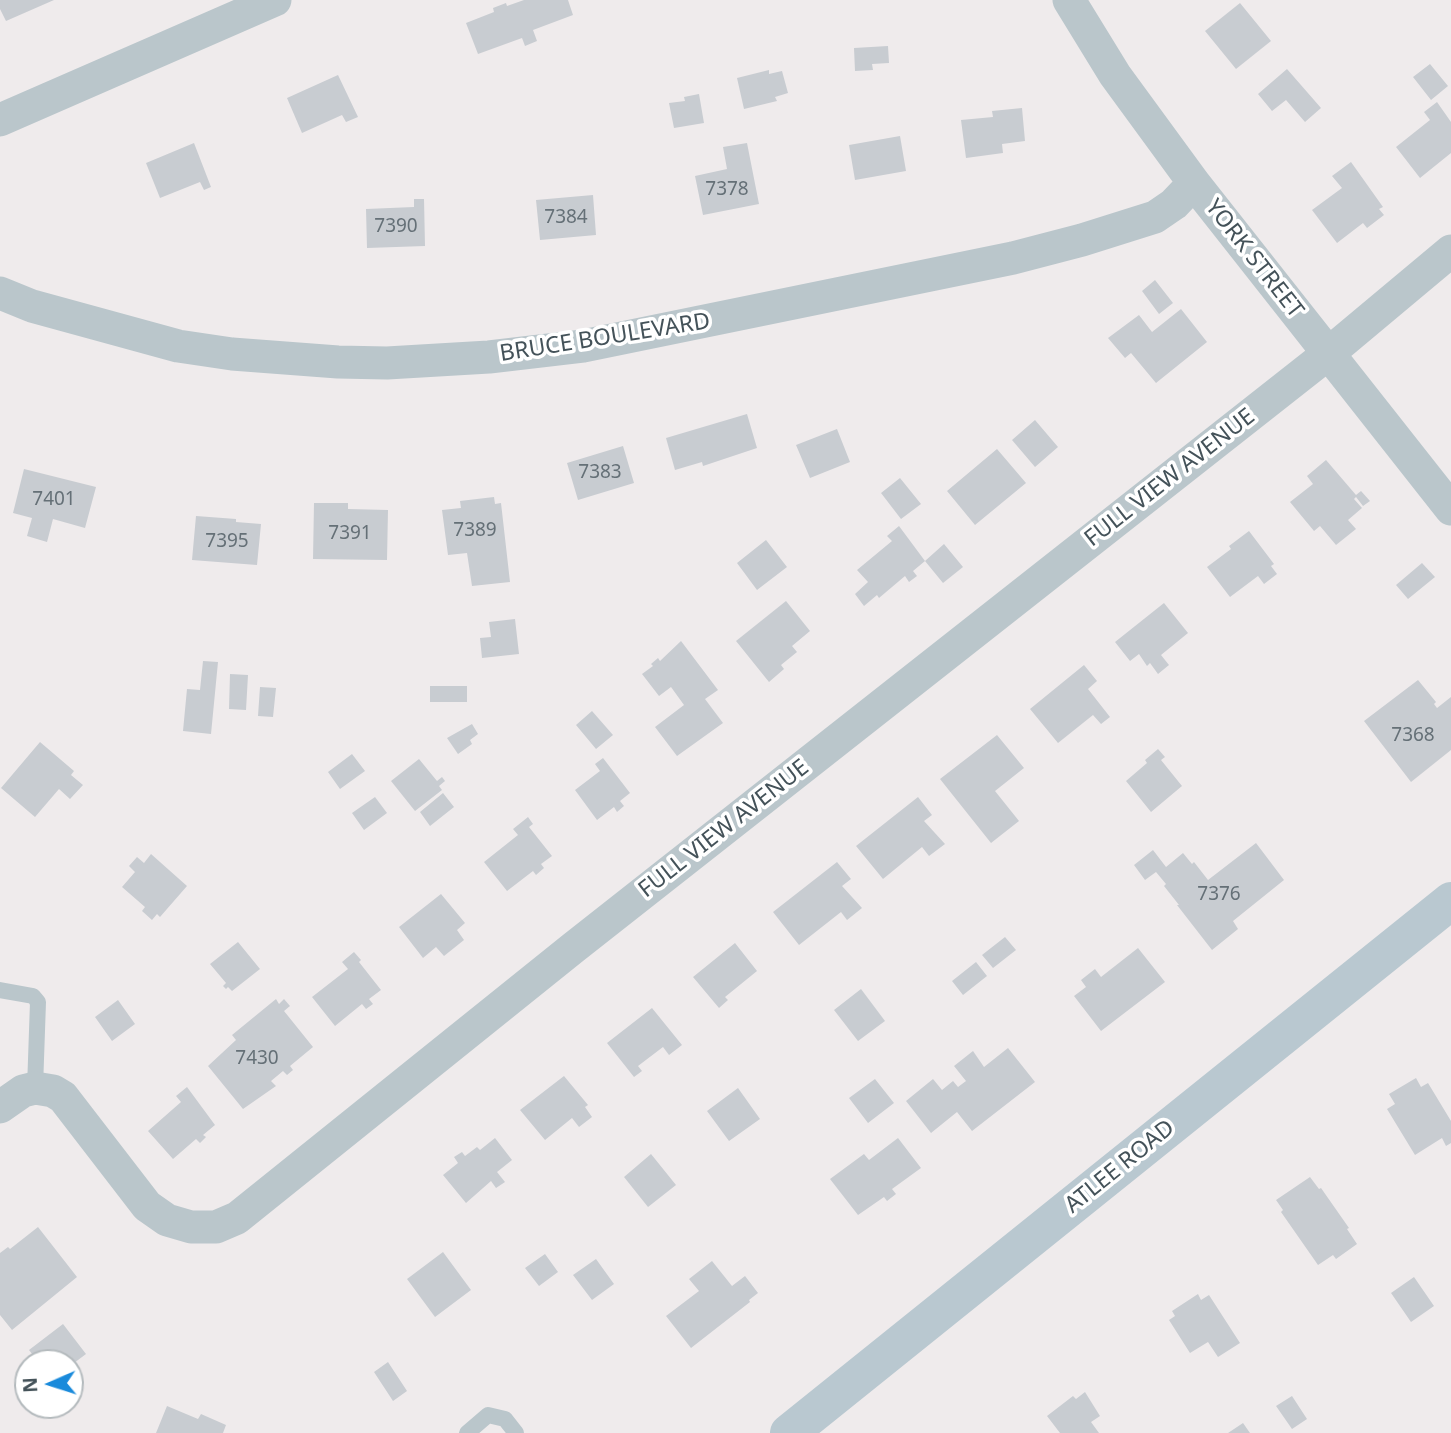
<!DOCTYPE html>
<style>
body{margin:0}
#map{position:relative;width:1451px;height:1433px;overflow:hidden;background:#efebec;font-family:"Noto Sans",sans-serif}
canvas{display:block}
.north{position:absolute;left:14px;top:1349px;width:70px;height:70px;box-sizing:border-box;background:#fff;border:2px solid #b4babd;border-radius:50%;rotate:267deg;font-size:19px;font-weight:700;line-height:28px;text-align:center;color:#445259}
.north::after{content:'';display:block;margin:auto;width:24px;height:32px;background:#198adb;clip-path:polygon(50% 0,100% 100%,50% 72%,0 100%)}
</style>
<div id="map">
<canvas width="1451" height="1433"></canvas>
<div class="north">N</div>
</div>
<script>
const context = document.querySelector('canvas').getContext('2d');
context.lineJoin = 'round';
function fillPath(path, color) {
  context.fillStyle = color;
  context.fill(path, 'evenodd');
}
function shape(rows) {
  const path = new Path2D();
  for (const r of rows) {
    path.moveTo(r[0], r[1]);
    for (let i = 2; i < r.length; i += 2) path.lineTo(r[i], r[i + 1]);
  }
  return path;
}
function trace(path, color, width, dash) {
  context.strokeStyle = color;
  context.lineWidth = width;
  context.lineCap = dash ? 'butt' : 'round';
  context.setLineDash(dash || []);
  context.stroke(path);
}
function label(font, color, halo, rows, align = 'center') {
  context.font = font + ' "Noto Sans",sans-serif';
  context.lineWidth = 7;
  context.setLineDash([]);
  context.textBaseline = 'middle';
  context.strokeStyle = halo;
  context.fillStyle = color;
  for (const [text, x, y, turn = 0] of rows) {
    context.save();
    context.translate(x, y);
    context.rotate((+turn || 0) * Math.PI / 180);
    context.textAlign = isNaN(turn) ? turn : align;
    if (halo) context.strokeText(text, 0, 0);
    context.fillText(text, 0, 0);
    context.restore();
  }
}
const building = shape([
 [0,0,54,0,6,21,0,9],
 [524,0,568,0,573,15,533,30,537,41,525,46,522,38,478,54,466,23,494,12,493,8,506,3,507,6],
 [1240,3,1271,41,1236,69,1205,31],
 [888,46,889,63,872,64,873,70,855,71,854,48],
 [1430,64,1448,86,1431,100,1413,77],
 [1287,69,1321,108,1305,122,1286,100,1272,111,1258,94],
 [769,70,769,74,782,71,788,93,775,97,777,101,744,109,737,78],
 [338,75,358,117,346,122,342,115,302,133,287,98],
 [699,94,704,123,674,128,669,103,685,101,684,97],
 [1437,102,1451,122,1451,153,1420,178,1396,147,1430,120,1424,112],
 [1022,108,1025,141,1002,144,1003,153,966,158,961,120,993,117,992,111],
 [900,136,906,171,855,180,849,145],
 [194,143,211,187,204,190,200,182,160,198,146,163],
 [747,143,759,204,703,215,695,176,727,169,723,147],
 [1351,162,1383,207,1379,209,1384,215,1367,228,1363,223,1337,243,1312,210,1342,188,1332,176],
 [593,195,596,235,540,240,536,200],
 [414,199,424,199,425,246,367,248,366,209,414,207],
 [1155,280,1173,303,1159,314,1142,291],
 [1181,309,1207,342,1156,383,1131,353,1125,358,1108,338,1139,315,1152,332],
 [747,414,757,448,703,466,702,462,675,470,666,438],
 [1035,420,1058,447,1035,467,1012,440],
 [837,429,850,462,810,478,796,445],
 [623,446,634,483,578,500,567,463],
 [997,449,1026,483,975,525,947,491],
 [1326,460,1356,495,1361,491,1370,501,1363,506,1356,497,1354,499,1362,508,1348,520,1356,529,1336,545,1320,526,1314,531,1290,502,1313,484,1307,476],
 [24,469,96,487,85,528,53,519,47,542,27,536,32,518,13,513],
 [900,478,921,504,901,519,881,493],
 [494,497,495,504,501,503,510,582,472,586,467,553,448,555,442,510,461,508,460,501],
 [314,503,348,503,348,509,388,510,387,560,313,559],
 [196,516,236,519,236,522,261,524,257,565,192,560],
 [899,526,925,561,913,571,917,576,909,582,905,576,879,598,877,595,864,606,855,594,868,582,857,570,892,541,887,536],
 [1249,531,1274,564,1271,566,1277,574,1264,584,1258,576,1230,597,1207,567,1231,549,1229,546],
 [766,540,787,567,757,590,737,563],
 [944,544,963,567,943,583,925,561],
 [1422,563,1435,577,1408,599,1396,585],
 [786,601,810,631,792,646,797,652,781,665,784,669,769,682,736,641],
 [1164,603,1188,633,1161,655,1169,665,1158,674,1150,663,1147,666,1139,654,1130,661,1115,642],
 [515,619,519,654,482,658,480,638,491,637,489,622],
 [681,641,718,690,705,699,723,723,677,756,655,727,684,705,671,687,659,696,642,674,653,666,651,664,658,658,660,661],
 [203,661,218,662,211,734,183,731,187,689,200,690],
 [1084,665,1097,681,1088,689,1110,717,1101,724,1093,715,1058,743,1030,709],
 [230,674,248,675,246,710,229,709],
 [1418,680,1436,702,1434,704,1437,708,1451,697,1451,750,1411,782,1364,721],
 [430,686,467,686,467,702,430,702],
 [260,687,276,688,273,717,258,716],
 [592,711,613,735,596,749,576,725],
 [472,724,478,734,470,740,472,744,458,754,447,738],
 [997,735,1024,768,995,791,1019,821,991,843,940,779],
 [40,742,74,771,71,775,83,785,70,799,59,789,35,817,1,788],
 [1158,749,1165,757,1161,760,1182,786,1151,812,1126,781,1147,763,1145,760],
 [352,754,365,771,340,789,328,772],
 [603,758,630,793,620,801,624,806,617,812,614,807,597,820,575,790,600,771,595,764],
 [419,759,437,781,442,777,445,781,439,786,442,790,415,811,391,781],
 [443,793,454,807,430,826,420,812],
 [375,797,387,813,364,830,352,813],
 [918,797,932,815,924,821,945,844,929,856,922,847,883,879,856,846],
 [528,817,533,824,529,827,552,856,541,864,544,868,536,875,533,871,507,891,484,862,518,835,513,829],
 [1256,843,1284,880,1233,921,1238,929,1212,950,1177,905,1179,905,1164,886,1166,884,1156,872,1145,880,1134,865,1153,850,1166,867,1183,853,1192,864,1194,862,1208,880],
 [151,854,187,886,160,917,157,914,152,920,142,911,145,907,122,887,135,872,129,866,137,857,144,863],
 [837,862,851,879,842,886,862,908,847,920,841,912,799,945,773,912],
 [441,894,465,923,457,930,464,940,444,956,436,947,423,958,399,927],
 [1005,937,1016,950,993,968,982,955],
 [238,942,260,969,232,991,228,987,226,989,223,986,226,983,210,964],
 [735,943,757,971,725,997,728,1000,719,1008,693,977],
 [1138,948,1165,982,1101,1031,1074,996,1086,987,1081,980,1095,969,1101,977],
 [354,952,361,960,359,962,381,990,369,999,373,1004,366,1009,362,1004,335,1026,312,997,348,969,342,962],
 [976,962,987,976,963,995,952,981],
 [861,989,885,1021,858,1041,834,1010],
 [276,999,279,1004,284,999,290,1006,284,1011,313,1047,290,1066,293,1070,287,1075,283,1071,271,1081,276,1086,243,1109,208,1066,236,1040,232,1035],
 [118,1000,135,1024,112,1041,95,1017],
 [652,1008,682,1045,669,1055,663,1047,638,1066,642,1071,634,1077,607,1043],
 [1008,1048,1035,1082,972,1131,957,1112,931,1133,906,1101,933,1079,942,1090,953,1081,958,1087,966,1081,954,1066,973,1051,984,1067],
 [564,1076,588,1105,585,1107,592,1117,579,1127,572,1118,545,1140,520,1110],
 [1416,1078,1421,1087,1428,1083,1451,1121,1451,1143,1446,1146,1442,1138,1415,1155,1387,1109,1395,1104,1389,1094],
 [875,1079,894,1103,868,1123,849,1098],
 [187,1087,215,1125,203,1135,206,1137,200,1143,196,1139,173,1159,148,1131,181,1102,176,1096],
 [738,1088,760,1119,729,1141,707,1111],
 [495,1138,512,1160,497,1172,505,1182,496,1188,491,1181,466,1203,443,1175,458,1163,454,1157,462,1152,465,1156,477,1147,480,1150],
 [898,1138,921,1168,892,1189,896,1194,887,1201,884,1197,858,1215,830,1179,864,1154,869,1160],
 [651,1154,676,1185,648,1207,624,1177],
 [1310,1177,1319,1189,1321,1188,1349,1228,1347,1229,1357,1244,1336,1259,1333,1255,1318,1265,1281,1212,1283,1210,1276,1200],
 [38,1227,77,1277,12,1330,0,1315,0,1253,8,1247,10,1249],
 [443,1252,471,1290,435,1317,407,1279],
 [545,1254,558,1272,539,1286,525,1268],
 [596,1259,614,1284,592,1300,573,1275],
 [712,1261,732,1286,745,1276,758,1293,749,1300,750,1302,691,1348,666,1316,699,1291,689,1279],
 [1414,1277,1434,1306,1411,1322,1391,1293],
 [1198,1294,1201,1300,1209,1295,1240,1343,1218,1357,1208,1342,1190,1353,1169,1320,1175,1316,1172,1311],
 [63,1324,86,1354,70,1366,70,1363,39,1363,29,1350],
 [388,1362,407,1391,393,1401,374,1372],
 [1085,1392,1100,1416,1091,1422,1099,1433,1060,1433,1047,1416,1073,1396,1076,1399],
 [1292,1396,1307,1419,1292,1429,1276,1406],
 [167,1406,198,1419,201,1414,226,1425,223,1433,156,1433],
 [1243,1423,1250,1433,1228,1433]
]);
const service = shape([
 [0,990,33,996,38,1002,35,1088],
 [467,1433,488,1415,505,1419,516,1433]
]);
const minor = shape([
 [1069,0,1115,75,1194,183,1451,509],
 [0,120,275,0],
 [0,293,32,306,178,346,232,354,338,362,387,363,489,357,583,346,1013,258,1082,240,1155,217,1174,204,1194,183],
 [0,1107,23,1091,35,1088,53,1091,63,1097,147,1206,167,1220,191,1227,216,1227,237,1218,573,948,1329,353,1451,251]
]);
const secondary = shape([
 [789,1433,1451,901]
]);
const numberNames = [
 ["7378",727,190],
 ["7384",566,218],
 ["7390",396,227],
 ["7383",600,473],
 ["7401",54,500],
 ["7389",475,531],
 ["7391",350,534],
 ["7395",227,542],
 ["7368",1413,736],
 ["7376",1219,895],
 ["7430",257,1059]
];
const streetNames = [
 ["YORK STREET",1254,259,52],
 ["BRUCE BOULEVARD",605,338,-9],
 ["FULL VIEW AVENUE",1170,478,-38],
 ["FULL VIEW AVENUE",724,829,-38],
 ["ATLEE ROAD",1120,1167,-39]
];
fillPath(building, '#c8ccd1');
trace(service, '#bac6cb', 16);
trace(minor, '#bac6cb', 33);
trace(secondary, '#b9c8d0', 38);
label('19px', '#657077', null, numberNames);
label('23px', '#445259', '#fff', streetNames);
</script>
